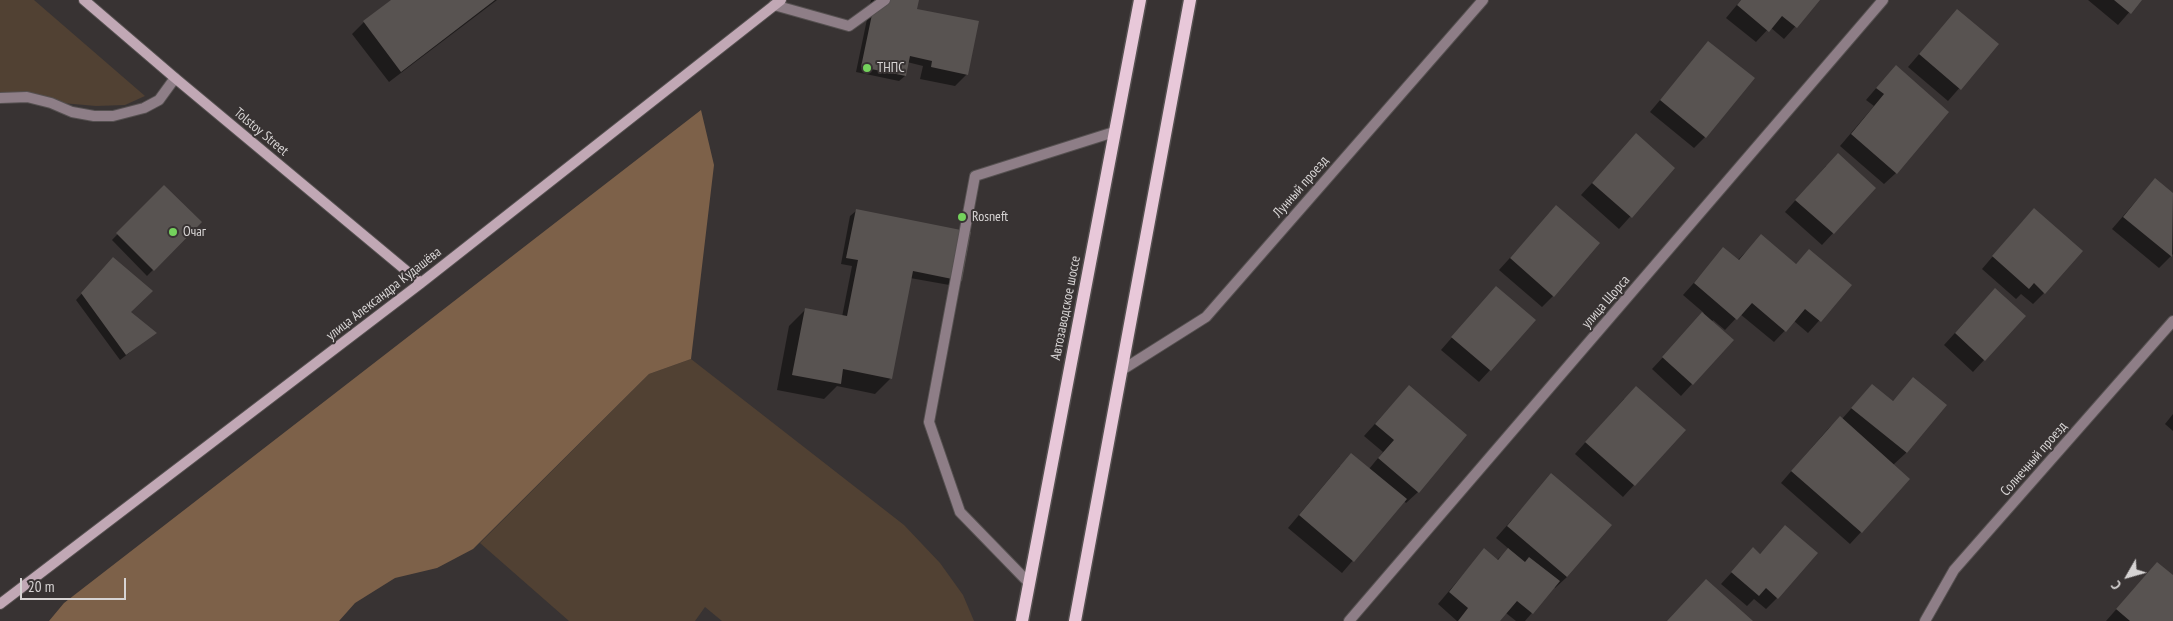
<!DOCTYPE html>
<meta charset="utf-8">
<style>
body{margin:0}
#map{position:relative;width:2173px;height:621px;overflow:hidden;background:#383333;font-family:"PT Sans Narrow",sans-serif}
canvas{display:block}
.north{position:absolute;left:2103px;top:551px;width:50px;height:50px;-webkit-text-stroke:4px #383333;paint-order:stroke;rotate:232deg;font-size:14px;font-weight:700;line-height:20px;text-align:center;color:#d7d4d4}
.north::after{content:'';display:block;margin:auto;width:18px;height:22px;background:#d7d4d4;clip-path:polygon(50% 0,100% 100%,50% 72%,0 100%)}
.scale{position:absolute;left:20px;top:578px;width:106px;height:22px;box-sizing:border-box;border:2px solid #d7d4d4;border-top:0;padding-left:6px;font-size:15px;line-height:18px;white-space:nowrap;color:#d7d4d4;-webkit-text-stroke:4px #383333;paint-order:stroke}
</style>
<div id="map">
<canvas width="2173" height="621"></canvas>
<div class="north">С</div>
<div class="scale">20 m</div>
</div>
<script>
const context = document.querySelector('canvas').getContext('2d');
context.lineJoin = 'round';
function fillPath(path, color) {
  context.fillStyle = color;
  context.fill(path, 'evenodd');
}
function shape(rows) {
  const path = new Path2D();
  for (const r of rows) {
    path.moveTo(r[0], r[1]);
    for (let i = 2; i < r.length; i += 2) path.lineTo(r[i], r[i + 1]);
  }
  return path;
}
function trace(path, color, width, dash) {
  context.strokeStyle = color;
  context.lineWidth = width;
  context.lineCap = dash ? 'butt' : 'round';
  context.setLineDash(dash || []);
  context.stroke(path);
}
function label(font, color, halo, rows, align = 'center') {
  context.font = font + ' "PT Sans Narrow",sans-serif';
  context.lineWidth = 4;
  context.setLineDash([]);
  context.textBaseline = 'middle';
  context.strokeStyle = halo;
  context.fillStyle = color;
  for (const [text, x, y, turn = 0] of rows) {
    context.save();
    context.translate(x, y);
    context.rotate((+turn || 0) * Math.PI / 180);
    context.textAlign = isNaN(turn) ? turn : align;
    if (halo) context.strokeText(text, 0, 0);
    context.fillText(text, 0, 0);
    context.restore();
  }
}
const green = shape([
 [0,0,34,0,145,96,125,105,96,106,62,103,20,93,0,92],
 [691,359,904,525,940,563,963,595,974,621,722,621,705,607,695,621,569,621,480,543,649,374]
]);
const forest = shape([
 [701,110,714,165,691,359,649,374,473,549,437,568,395,578,355,603,339,621,49,621,64,603]
]);
const shadow = shape([
 [393,0,497,0,389,82,352,34,364,22],
 [871,0,918,0,916,10,967,74,955,86,920,79,923,66,907,62,905,76,899,81,856,72],
 [1741,0,1819,0,1784,39,1770,27,1756,42,1726,18],
 [2088,0,2140,0,2118,25],
 [1957,10,1997,45,1948,101,1908,67],
 [1708,43,1705,137,1694,148,1650,112],
 [1884,79,1896,173,1884,184,1840,146,1874,106,1866,100],
 [1636,135,1674,168,1619,229,1581,195],
 [1826,166,1875,188,1822,245,1785,212],
 [2155,179,2173,194,2173,254,2159,268,2112,229],
 [164,186,200,222,147,276,112,240],
 [1556,207,1553,296,1542,307,1499,270],
 [856,211,970,233,955,286,910,278,891,378,875,394,837,386,824,399,777,390,789,326,805,310,842,317,852,266,841,264,850,216],
 [2023,221,2044,293,2033,304,2021,294,2016,299,1982,269],
 [1761,236,1795,265,1809,250,1851,285,1808,333,1794,321,1774,342,1740,314,1725,330,1713,320,1712,322,1732,340,1681,396,1652,369,1704,313,1683,295,1724,249,1738,260],
 [108,265,129,312,155,333,120,360,76,300],
 [1496,287,1490,370,1479,382,1441,350],
 [1984,301,1984,360,1973,372,1944,345],
 [1913,379,1907,452,1893,465,1861,532,1850,544,1781,483,1828,429,1840,418,1842,419,1872,385,1892,402],
 [1409,386,1418,492,1406,503,1404,501,1342,573,1288,528,1340,466,1369,469,1383,452,1364,436],
 [1624,399,1634,485,1623,497,1575,454],
 [2173,414,2173,431,2165,424],
 [1551,475,1567,577,1555,588,1554,587,1525,621,1516,621,1506,613,1499,621,1457,621,1438,604,1484,550,1497,560,1509,549,1496,538],
 [1785,527,1777,598,1766,609,1754,599,1747,606,1721,584,1753,549,1759,555],
 [2157,563,2173,577,2173,621,2106,621]
]);
const building = shape([
 [391,0,495,0,401,72,363,21],
 [875,0,919,0,917,9,979,21,968,75,931,67,932,61,910,56,906,76,861,67],
 [1741,0,1820,0,1797,28,1782,16,1769,32,1737,5],
 [2114,0,2142,0,2131,14],
 [1957,9,1999,44,1961,90,1919,54],
 [1708,41,1755,78,1706,138,1660,100],
 [1896,65,1949,112,1897,174,1851,134,1884,94,1876,88],
 [1636,133,1675,168,1632,218,1592,183],
 [1838,153,1876,188,1834,234,1795,200],
 [2155,178,2173,193,2172,257,2123,217],
 [164,185,202,222,154,271,116,233],
 [1556,205,1600,243,1554,297,1510,258],
 [2034,208,2083,251,2045,294,2034,283,2029,289,1992,256],
 [856,209,971,232,962,281,913,271,892,379,843,369,841,384,792,375,805,308,847,316,858,260,846,258],
 [1761,234,1796,264,1809,249,1852,285,1821,322,1805,309,1786,332,1752,303,1737,320,1694,283,1723,247,1739,260],
 [113,257,153,291,131,312,157,333,126,355,81,293],
 [1496,286,1536,320,1491,371,1451,337],
 [1995,288,2026,316,1985,361,1955,333],
 [1702,312,1734,340,1693,385,1662,357],
 [1913,377,1947,405,1907,453,1851,408,1872,384,1893,401],
 [1409,385,1467,435,1419,493,1378,458,1394,440,1375,424],
 [1636,386,1686,430,1635,486,1585,442],
 [1840,416,1910,479,1862,533,1791,471],
 [1351,453,1407,499,1354,562,1299,515],
 [1551,473,1612,525,1567,577,1507,526],
 [1785,525,1818,553,1778,599,1766,588,1759,596,1731,572,1753,547,1760,554],
 [1484,548,1498,560,1508,548,1525,562,1529,557,1560,581,1533,614,1517,601,1500,621,1458,621,1468,608,1449,592],
 [2157,562,2173,575,2173,621,2130,621,2116,609],
 [1706,579,1753,621,1667,621]
]);
const lane = shape([
 [774,5,849,26,885,0],
 [0,98,27,97,51,103,72,112,94,116,113,116,144,108,159,100,175,78],
 [1029,583,960,512,929,422,975,176,1114,132]
]);
const street = shape([
 [1122,370,1206,317,1483,0],
 [1349,621,1883,0],
 [1925,621,1954,570,2173,321]
]);
const secondary = shape([
 [84,0,175,78,421,283],
 [0,604,421,283,781,0]
]);
const primary = shape([
 [1022,621,1140,0],
 [1075,621,1190,0]
]);
const markers = [
 [867,68,5,"#74d25c"],
 [962,217,5,"#74d25c"],
 [173,232,5,"#74d25c"]
];
const poiNames = [
 ["ТНПС",877,68],
 ["Rosneft",972,217],
 ["Очаг",183,232]
];
const streetNames = [
 ["Tolstoy Street",261,132,40],
 ["Лунный проезд",1301,187,-49],
 ["улица Александра Кудашёва",384,294,-38],
 ["улица Щорса",1606,302,-49],
 ["Автозаводское шоссе",1066,308,-79],
 ["Солнечный проезд",2034,459,-49]
];
fillPath(green, '#514133');
fillPath(forest, '#7d6149');
fillPath(shadow, '#0007');
fillPath(building, '#585351');
trace(lane, '#555050', 12);
trace(street, '#555050', 12);
trace(secondary, '#555050', 12);
trace(primary, '#555050', 15);
trace(lane, '#8e7e87', 10);
trace(street, '#8e7e87', 10);
trace(secondary, '#c1a8b5', 10);
trace(primary, '#e8c8d9', 12);
for (const [x, y, r, color] of markers) {
  const dot = new Path2D();
  dot.arc(x, y, r, 0, 2 * Math.PI);
  context.fillStyle = color;
  context.fill(dot);
  trace(dot, '#383333', 2);
}
label('14px', '#d7d4d4', '#383333', poiNames, 'left');
label('14px', '#d7d4d4', '#383333', streetNames);
</script>
